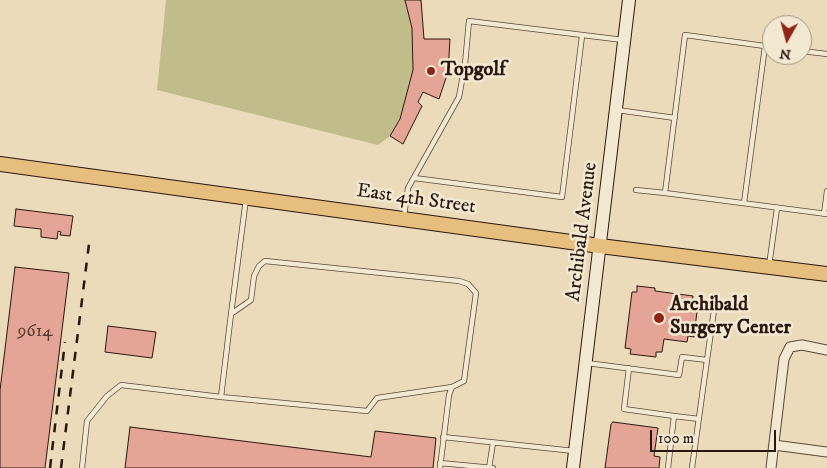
<!DOCTYPE html>
<style>
body{margin:0}
#map{position:relative;width:827px;height:468px;overflow:hidden;background:#ecdbba;font-family:"IM FELL DW Pica",serif}
canvas{display:block}
.north{position:absolute;left:762px;top:15px;width:50px;height:50px;box-sizing:border-box;background:#f3e8d2;border:1px solid #a39484;border-radius:50%;rotate:187deg;font-size:14px;font-weight:700;line-height:20px;text-align:center;color:#2a170f}
.north::after{content:'';display:block;margin:auto;width:18px;height:22px;background:#8f2418;clip-path:polygon(50% 0,100% 100%,50% 72%,0 100%)}
.scale{position:absolute;left:650px;top:430px;width:126px;height:22px;box-sizing:border-box;border:2px solid #2a170f;border-top:0;padding-left:6px;font-size:15px;line-height:18px;white-space:nowrap;color:#2a170f;-webkit-text-stroke:4px #f3e8d2;paint-order:stroke}
</style>
<div id="map">
<canvas width="827" height="468"></canvas>
<div class="north">N</div>
<div class="scale">100 m</div>
</div>
<script>
const context = document.querySelector('canvas').getContext('2d');
context.lineJoin = 'round';
function fillPath(path, color) {
  context.fillStyle = color;
  context.fill(path, 'evenodd');
}
function shape(rows) {
  const path = new Path2D();
  for (const r of rows) {
    path.moveTo(r[0], r[1]);
    for (let i = 2; i < r.length; i += 2) path.lineTo(r[i], r[i + 1]);
  }
  return path;
}
function trace(path, color, width, dash) {
  context.strokeStyle = color;
  context.lineWidth = width;
  context.lineCap = dash ? 'butt' : 'round';
  context.setLineDash(dash || []);
  context.stroke(path);
}
function label(font, color, halo, rows, align = 'center') {
  context.font = font + ' "IM FELL DW Pica",serif';
  context.lineWidth = 5;
  context.setLineDash([]);
  context.textBaseline = 'middle';
  context.strokeStyle = halo;
  context.fillStyle = color;
  for (const [text, x, y, turn = 0] of rows) {
    context.save();
    context.translate(x, y);
    context.rotate((+turn || 0) * Math.PI / 180);
    context.textAlign = isNaN(turn) ? turn : align;
    if (halo) context.strokeText(text, 0, 0);
    context.fillText(text, 0, 0);
    context.restore();
  }
}
const green = shape([
 [166,0,405,0,412,28,413,70,400,119,390,136,378,145,157,90]
]);
const building = shape([
 [405,0,421,0,424,39,450,39,448,72,439,99,423,92,418,102,422,106,403,144,390,136,400,119,413,70,412,28,405,0],
 [16,209,73,216,70,236,60,235,61,232,58,231,57,239,41,237,41,229,14,226,16,209],
 [15,267,69,273,45,468,0,468,0,390,15,267],
 [637,286,655,288,655,291,693,296,692,302,698,303,694,337,688,336,687,342,664,339,662,352,656,352,656,357,630,354,631,349,625,348,632,292,637,292,637,286],
 [108,326,156,332,152,358,105,352,108,326],
 [613,422,658,428,654,456,660,457,659,468,605,468,611,424,613,422],
 [130,427,371,457,375,431,436,438,433,468,125,468,130,427]
]);
const service = shape([
 [772,47,685,35,665,193,827,214],
 [802,51,827,54],
 [617,110,675,118],
 [414,178,562,197,582,36],
 [636,190,665,193],
 [744,203,765,46],
 [824,214,827,191],
 [404,216,408,188,459,97,465,64,469,21,623,40],
 [769,266,777,208],
 [231,314,246,199],
 [707,360,715,303],
 [587,363,679,375,682,357,707,360,692,468],
 [629,368,624,409,674,416,668,468],
 [674,416,699,419],
 [443,437,574,451],
 [440,463,493,468],
 [82,468,87,421,107,396,121,385,221,397],
 [440,468,449,395,452,387,464,381,476,293,468,284,459,281,265,261,259,266,254,276,251,300,231,314,221,397,367,411,377,398,452,387],
 [489,468,493,443]
]);
const minor = shape([
 [774,445,827,452],
 [771,468,784,359,790,347,802,345,827,350]
]);
const secondary = shape([
 [573,468,629,0]
]);
const primary = shape([
 [0,164,600,246,827,274]
]);
const rail = shape([
 [50,468,65,342],
 [61,468,89,244]
]);
const markers = [
 [431,71,5,"#8f2418"],
 [659,318,6,"#8f2418"]
];
const numberNames = [
 ["9614",35,332]
];
const poiNames = [
 ["Topgolf",441,71],
 ["Archibald",670,306],
 ["Surgery Center",670,329]
];
const streetNames = [
 ["East 4th Street",416,200,8],
 ["Archibald Avenue",583,232,-83]
];
fillPath(green, '#c0bd8a');
fillPath(building, '#e5a596');
trace(building, '#2a170f', 1);
trace(service, '#5a483a', 6);
trace(minor, '#5a483a', 11);
trace(secondary, '#2a170f', 14);
trace(primary, '#2a170f', 16);
trace(service, '#f3e8d2', 4.5);
trace(minor, '#f3e8d2', 9);
trace(secondary, '#f3e8d2', 12);
trace(primary, '#e6be7d', 14);
trace(rail, '#2a170f', 2.5, [9, 9]);
for (const [x, y, r, color] of markers) {
  const dot = new Path2D();
  dot.arc(x, y, r, 0, 2 * Math.PI);
  context.fillStyle = color;
  context.fill(dot);
  trace(dot, '#f3e8d2', 2);
}
label('18px', '#593a31', null, numberNames);
label('bold 20px', '#2a170f', '#f3e8d2', poiNames, 'left');
label('20px', '#2a170f', '#f3e8d2', streetNames);
</script>
